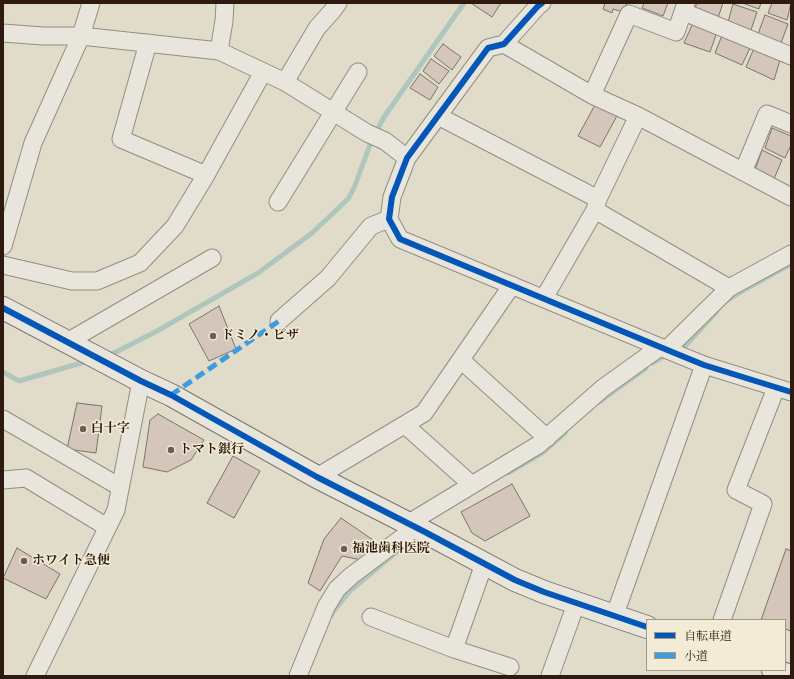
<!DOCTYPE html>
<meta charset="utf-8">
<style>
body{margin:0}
#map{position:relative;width:794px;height:679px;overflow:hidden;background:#e1dcca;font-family:"Gentium Book Plus","Noto Serif JP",serif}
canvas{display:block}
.frame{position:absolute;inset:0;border:4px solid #2f1a10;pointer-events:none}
.legend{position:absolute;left:646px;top:619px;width:140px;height:52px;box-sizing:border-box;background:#f2ecd6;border:1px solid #a49887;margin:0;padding:5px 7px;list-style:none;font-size:12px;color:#2f1a10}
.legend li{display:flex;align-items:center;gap:8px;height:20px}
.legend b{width:20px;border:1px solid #a49887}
</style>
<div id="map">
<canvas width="794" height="679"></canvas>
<div class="frame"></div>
<ul class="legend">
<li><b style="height:5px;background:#0057b8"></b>自転車道</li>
<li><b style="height:5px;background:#3d9bde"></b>小道</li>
</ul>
</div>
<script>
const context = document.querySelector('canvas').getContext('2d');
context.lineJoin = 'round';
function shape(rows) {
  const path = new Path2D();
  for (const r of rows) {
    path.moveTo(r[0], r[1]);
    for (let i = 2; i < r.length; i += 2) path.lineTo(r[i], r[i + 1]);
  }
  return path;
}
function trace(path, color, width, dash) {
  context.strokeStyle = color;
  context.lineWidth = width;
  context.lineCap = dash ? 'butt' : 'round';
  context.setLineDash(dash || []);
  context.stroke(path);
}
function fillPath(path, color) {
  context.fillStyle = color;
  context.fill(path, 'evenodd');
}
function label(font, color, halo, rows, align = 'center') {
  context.font = font + ' "Gentium Book Plus","Noto Serif JP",serif';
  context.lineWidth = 3;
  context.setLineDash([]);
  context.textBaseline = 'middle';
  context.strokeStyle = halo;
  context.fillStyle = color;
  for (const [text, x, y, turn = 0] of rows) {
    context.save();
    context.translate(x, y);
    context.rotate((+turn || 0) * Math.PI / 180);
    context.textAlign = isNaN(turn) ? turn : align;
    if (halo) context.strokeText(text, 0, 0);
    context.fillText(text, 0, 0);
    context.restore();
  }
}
const stream = shape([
 [725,302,742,291,791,264],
 [677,349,686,345,717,311],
 [107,355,114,353,157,331,258,273,312,233,348,199,354,188,371,142,384,117,464,3],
 [652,363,668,354],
 [3,372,19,381,88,361],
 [599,402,646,368],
 [508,473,542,453,565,433],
 [331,616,333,612,350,591,401,548]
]);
const building = shape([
 [471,3,501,3,492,17,471,3],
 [605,3,627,3,623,12,613,9,612,13,603,9,605,3],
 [644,3,668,3,663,16,642,8,644,3],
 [697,3,723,3,718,18,694,10,697,3],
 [742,3,761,3,759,9,742,3],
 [772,3,791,3,787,20,768,13,772,3],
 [733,4,757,12,751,30,728,22,733,4],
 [765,15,788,24,781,43,758,34,765,15],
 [693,23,717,32,710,52,684,43,693,23],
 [723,33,751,46,742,65,715,53,723,33],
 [443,44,461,57,452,70,434,56,443,44],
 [755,46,781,57,774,80,746,67,755,46],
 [431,59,449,71,439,84,423,71,431,59],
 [420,74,438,87,430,100,410,88,420,74],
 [595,105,618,114,600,147,578,136,595,105],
 [772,128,791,136,791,145,785,158,765,148,772,128],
 [762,150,782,160,774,179,755,170,762,150],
 [219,306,236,349,209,361,189,324,219,306],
 [77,403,102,406,96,453,67,449,77,403],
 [158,414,204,440,191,460,167,472,143,467,150,420,158,414],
 [233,456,260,471,234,518,207,503,233,456],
 [512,484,530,516,485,541,472,533,461,512,512,484],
 [341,518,373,540,361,560,342,556,320,591,308,583,324,539,341,518],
 [17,548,60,574,46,599,3,578,17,548],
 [786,549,791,551,791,631,785,629,785,620,761,620,786,549]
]);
const street = shape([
 [542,3,538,6,504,44,488,48,407,158,392,197,389,219,400,239,677,354,704,365,791,392],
 [684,12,791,56],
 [3,33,43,36,81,36,219,51,285,82,367,133,385,141,407,158],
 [148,43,121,139,206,175],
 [504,44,592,95,629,14,676,32,686,3],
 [219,51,224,21,225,3],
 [285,82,317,28,333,10,338,3],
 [592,95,638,116,791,197],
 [438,116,598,199],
 [638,116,598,199,595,210,729,288,791,254],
 [743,172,767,114,791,124],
 [278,202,358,72],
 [3,246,33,143,81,36,91,3],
 [3,265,72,281,97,281,140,263,175,226,206,175,263,72],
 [544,298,595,210],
 [279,321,328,278,371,226,389,219],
 [67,342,212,258],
 [667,349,729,288],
 [461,360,547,438],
 [3,419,120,487],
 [405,425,472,485],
 [317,477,424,413,512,285],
 [3,480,26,478,107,527],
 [409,523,538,445,603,388,660,347],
 [371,617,454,649,510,667],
 [614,617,704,365],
 [722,620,763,504,736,490,776,388],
 [454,649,484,564],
 [35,676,116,510,141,381],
 [298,676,326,607,337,589,351,576,416,527],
 [550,676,576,604]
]);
const secondary = shape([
 [3,308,141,381,171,395,317,477,425,532,515,580,544,592,647,627],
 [773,670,791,676]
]);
const quiet = shape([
 [171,395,279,321]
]);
const cycleway = shape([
 [542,3,538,6,504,44,488,48,407,158,392,197,389,219,400,239,677,354,704,365,791,392],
 [3,308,141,381,171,395,317,477,425,532,515,580,544,592,647,627]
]);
const markers = [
 [213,336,4,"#6d5e51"],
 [83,429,4,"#6d5e51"],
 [171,450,4,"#6d5e51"],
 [344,549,4,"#6d5e51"],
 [24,561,4,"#6d5e51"]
];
const poiNames = [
 ["ドミノ・ピザ",221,336],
 ["白十字",91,429],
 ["トマト銀行",179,450],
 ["福池歯科医院",352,549],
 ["ホワイト急便",32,561]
];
trace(stream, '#afc6bc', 5);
fillPath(building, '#d5c6bb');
trace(building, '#7a7469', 1);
trace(street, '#938d82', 19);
trace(secondary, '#7a7469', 24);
trace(street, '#e8e5dc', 17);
trace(secondary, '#e8e5dc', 22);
trace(quiet, '#3d9bde', 5, [10, 5]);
trace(cycleway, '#0057b8', 6);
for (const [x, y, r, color] of markers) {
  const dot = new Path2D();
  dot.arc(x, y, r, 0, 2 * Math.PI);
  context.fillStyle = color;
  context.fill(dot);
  trace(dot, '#f2ecd6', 1.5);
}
label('bold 13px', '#2f1a10', '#f2ecd6', poiNames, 'left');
</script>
